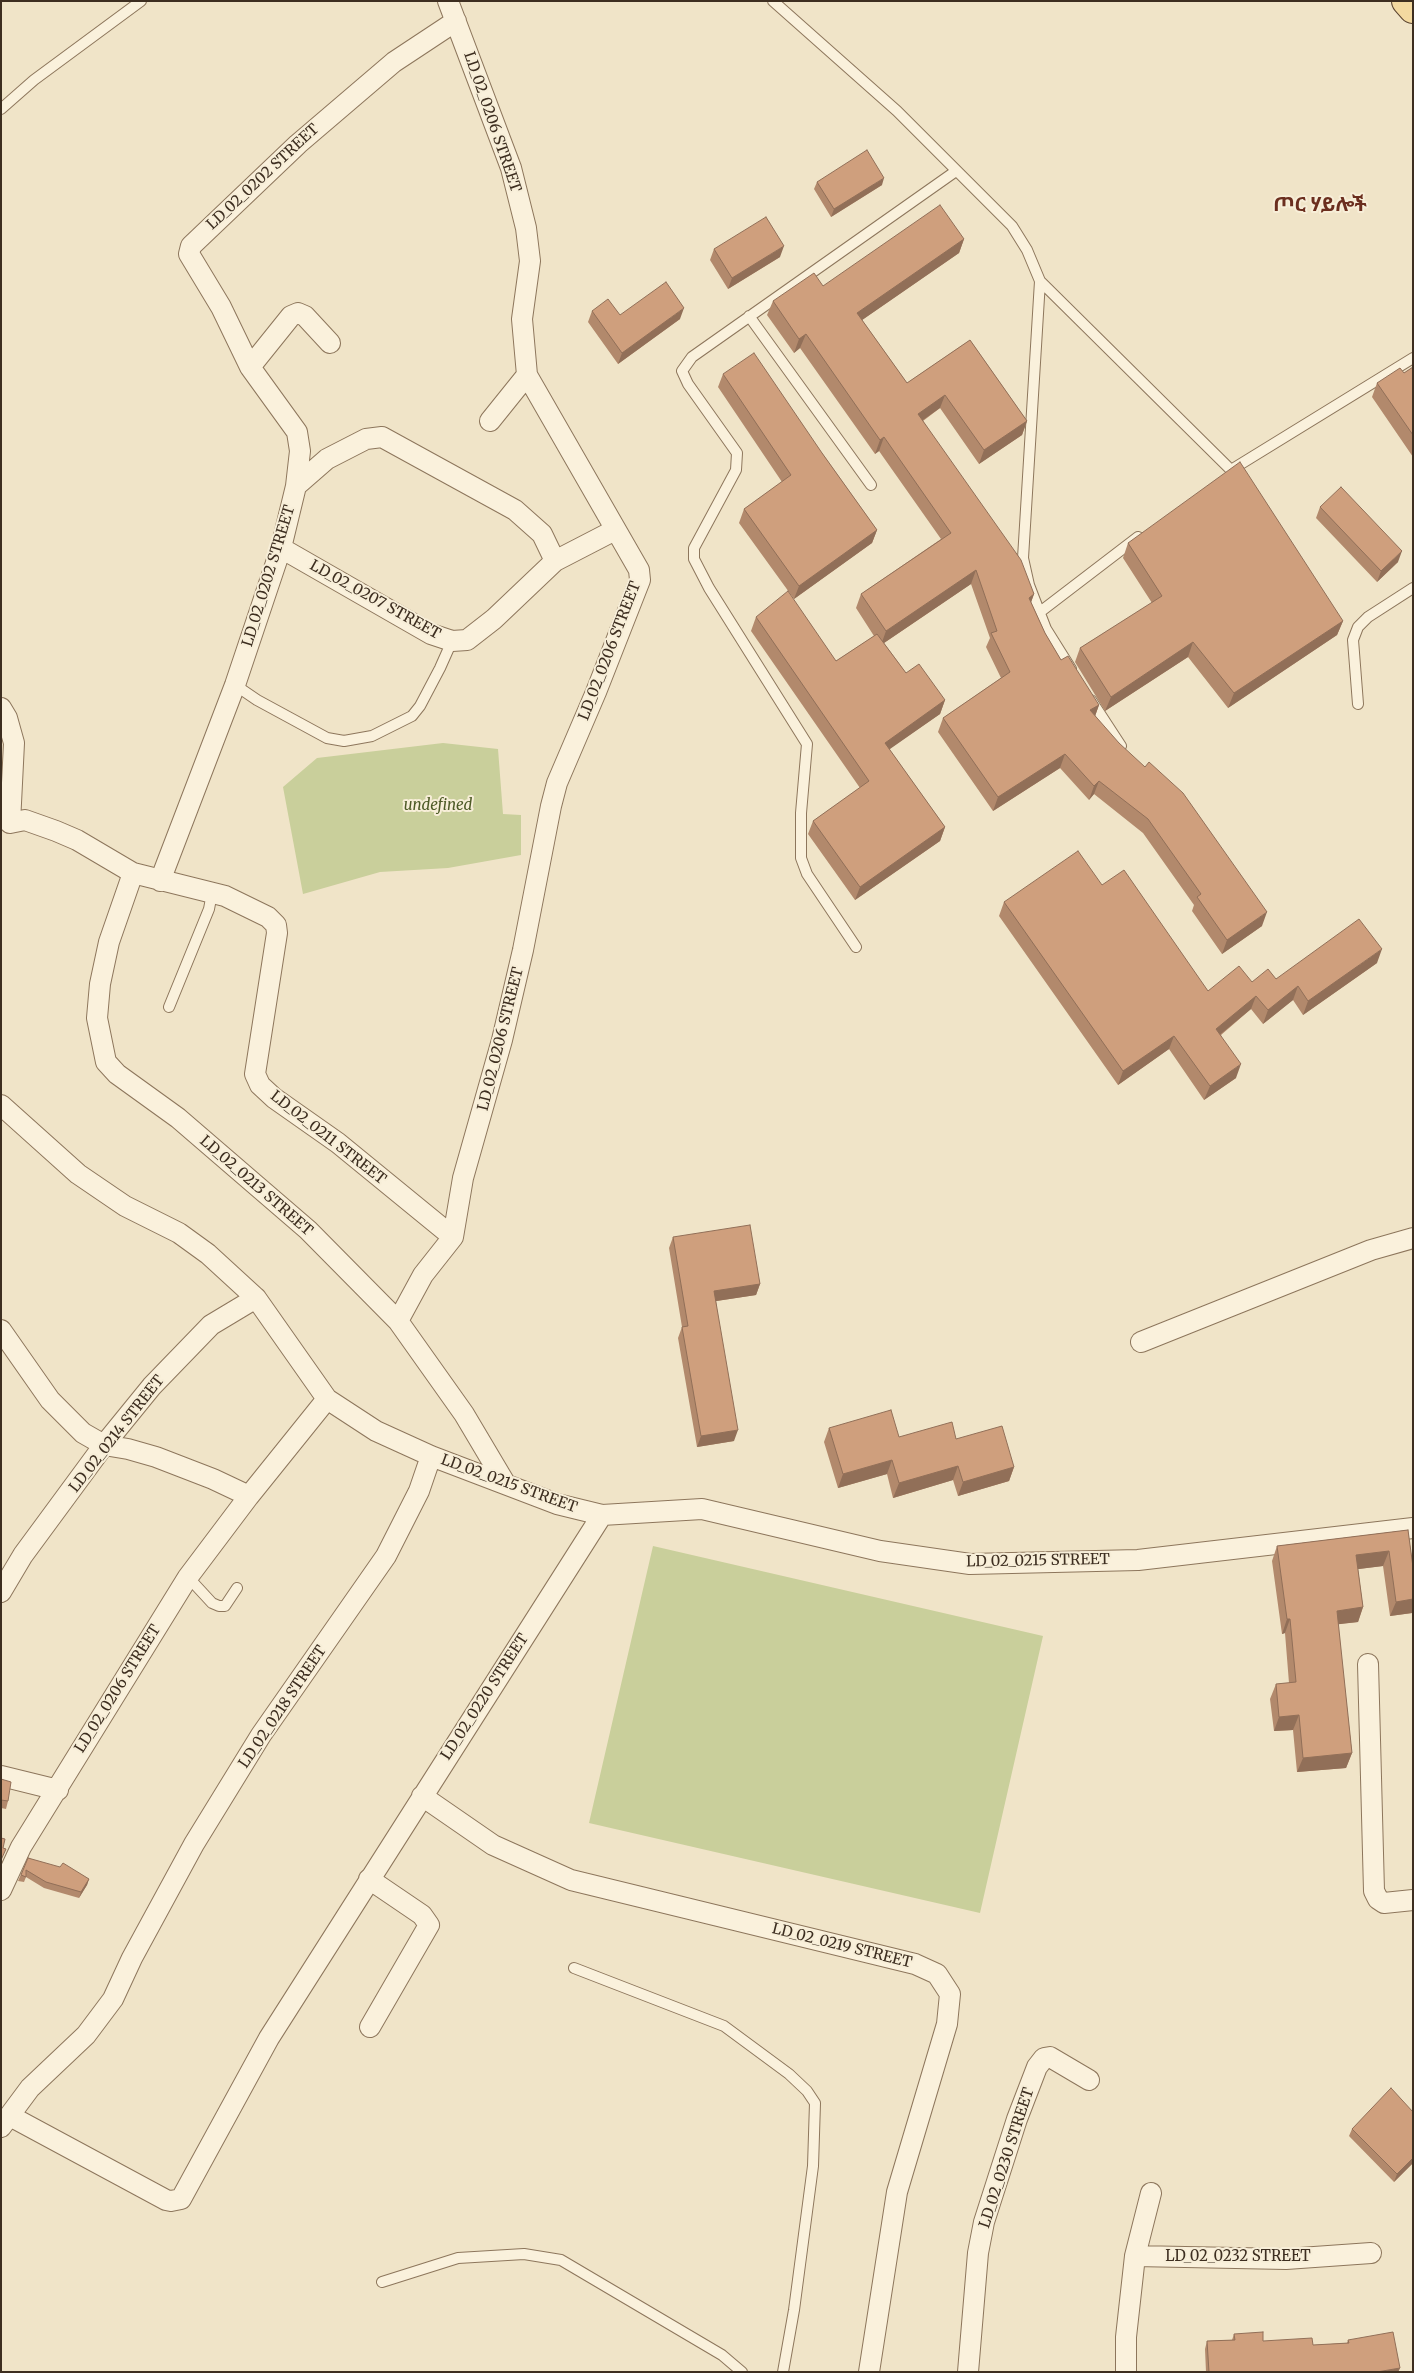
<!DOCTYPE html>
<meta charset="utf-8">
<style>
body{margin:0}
#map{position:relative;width:1414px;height:2373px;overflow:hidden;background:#f0e4c8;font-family:Merriweather,serif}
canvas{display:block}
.frame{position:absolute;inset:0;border:2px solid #3d2e20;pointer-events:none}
</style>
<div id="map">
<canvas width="1414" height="2373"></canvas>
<div class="frame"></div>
</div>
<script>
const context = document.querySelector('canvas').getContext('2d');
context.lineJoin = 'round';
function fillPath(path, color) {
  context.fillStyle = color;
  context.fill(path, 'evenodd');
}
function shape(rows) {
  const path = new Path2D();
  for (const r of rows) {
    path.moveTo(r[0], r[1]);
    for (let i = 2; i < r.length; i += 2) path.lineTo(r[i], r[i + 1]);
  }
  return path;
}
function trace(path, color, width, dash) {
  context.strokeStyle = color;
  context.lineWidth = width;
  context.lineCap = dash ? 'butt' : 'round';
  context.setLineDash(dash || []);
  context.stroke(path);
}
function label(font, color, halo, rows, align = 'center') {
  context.font = font + ' Merriweather,"Noto Sans Ethiopic",serif';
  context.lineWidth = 4;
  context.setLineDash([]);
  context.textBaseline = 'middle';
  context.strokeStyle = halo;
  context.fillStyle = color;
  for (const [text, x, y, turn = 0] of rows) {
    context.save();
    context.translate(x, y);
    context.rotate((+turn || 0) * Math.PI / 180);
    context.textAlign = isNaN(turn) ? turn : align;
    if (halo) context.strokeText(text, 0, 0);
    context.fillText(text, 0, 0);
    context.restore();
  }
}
const green = shape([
 [443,743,498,749,503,814,521,815,521,855,448,868,380,872,303,894,283,787,317,758],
 [653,1546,1043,1636,980,1913,589,1823]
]);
const lane = shape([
 [773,1,897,111,1012,226,1027,250,1040,281,1231,470],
 [1,109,34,80,141,1],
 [1040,281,1023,558,1029,585,1046,629,1071,669],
 [749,316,871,485],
 [1231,470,1413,358],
 [1040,612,1138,537],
 [235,685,257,700,327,738,344,741,372,736,412,716,420,706,440,668,452,641],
 [1091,700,1121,746],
 [1358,704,1353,640,1358,627,1368,617,1413,588],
 [856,947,807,874,801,858,801,813,807,744,709,588,694,559,694,548,736,470,737,453,688,384,682,371,692,357,956,171],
 [169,1007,209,909,212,893],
 [188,1577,212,1603,219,1606,225,1606,237,1588],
 [574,1968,724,2026,789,2074,807,2091,815,2103,813,2166,794,2310,783,2372],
 [382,2282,458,2258,524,2254,561,2260,722,2355,742,2372]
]);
const street = shape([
 [250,367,291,316,298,313,305,316,330,343],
 [490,421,527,375],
 [296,486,327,459,366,439,382,437,515,510,542,534,555,561],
 [281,548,431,634,452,641,467,640,494,619,555,561,615,530],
 [1,708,7,718,14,743,10,823],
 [10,823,25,820,56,831,77,840,133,873,225,896,268,917,276,925,277,933,255,1074,260,1085,274,1098,338,1143,453,1237],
 [133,873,109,942,100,984,97,1018,106,1062,117,1074,178,1118,308,1230,398,1321,464,1414,505,1483],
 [160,881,235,685,281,548,296,486,300,451,297,432,250,367,221,307,189,254,191,246,298,144,394,62,456,21],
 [1,1105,78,1174,125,1206,179,1233,208,1254,256,1298,327,1399,376,1431,431,1456,557,1504,602,1515,702,1509,880,1551,970,1564,1138,1560,1413,1528],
 [398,1321,423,1275,453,1237,463,1178,502,1040,523,950,551,806,557,783,596,692,640,580,639,570,527,375,522,319,530,261,526,228,511,168,448,1],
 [1,1330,50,1400,83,1433,104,1445,128,1449,156,1457,213,1479,249,1496],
 [1141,1342,1371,1250,1413,1238],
 [1,1592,23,1555,104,1445,152,1386,211,1325,256,1298],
 [1368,1664,1374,1891,1378,1899,1384,1903,1413,1900],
 [1,1776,58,1790],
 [422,1796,493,1845,571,1880,915,1964,937,1974,950,1994,947,2024,897,2192,869,2372],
 [369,1879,422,1915,429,1925,370,2027],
 [1,1890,21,1847,188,1577,249,1496,327,1399],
 [10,2116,166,2200,171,2201,181,2199,269,2038,602,1515],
 [1,2127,30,2088,86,2035,113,1999,132,1958,194,1844,261,1735,386,1556,419,1491,431,1456],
 [1135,2256,1286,2259,1371,2253],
 [968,2372,978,2253,984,2222,1017,2119,1037,2067,1044,2058,1050,2057,1089,2080],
 [1126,2372,1126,2337,1135,2256,1151,2193]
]);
const primary = shape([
 [1406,1,1413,9]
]);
const wall = shape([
 [817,182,882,185,831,217,814,189],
 [964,239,959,253,862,320,907,383,970,340,1027,421,1022,435,979,464,940,408,923,421,1034,594,1031,602,1045,633,1061,660,1099,705,1095,716,1262,926,1222,954,1192,911,1194,905,1143,833,1094,794,1089,800,1060,768,993,811,938,732,943,718,1001,678,986,647,990,638,971,584,884,643,906,673,945,700,940,714,889,749,945,827,940,841,855,900,808,834,813,821,860,788,751,631,756,617,836,661,874,636,856,608,861,594,941,539,879,451,875,454,800,348,794,353,767,315,773,301,823,286],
 [714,249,780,257,728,289,710,260],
 [592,311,620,315,680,319,618,364,588,322],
 [1413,367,1413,457,1372,397,1377,383,1404,373],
 [723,374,822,453,877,530,872,543,794,599,739,523,744,509,782,482,718,387],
 [1320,507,1398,562,1377,582,1316,518],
 [1128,543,1343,621,1337,635,1228,708,1188,657,1105,711,1075,662,1080,648,1152,603,1123,558],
 [1102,885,1208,991,1252,982,1377,963,1303,1015,1293,1000,1263,1024,1251,1009,1221,1035,1236,1078,1204,1100,1169,1049,1118,1085,999,916,1004,902],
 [673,1237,760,1284,756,1295,716,1301,734,1441,697,1447,678,1338,682,1327,669,1248],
 [829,1428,899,1437,956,1439,1014,1467,1009,1481,958,1496,953,1480,893,1498,887,1474,838,1488,824,1442],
 [1408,1530,1413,1567,1413,1611,1412,1613,1390,1616,1383,1566,1358,1569,1363,1607,1358,1622,1338,1624,1352,1753,1346,1768,1297,1772,1293,1730,1274,1731,1270,1699,1276,1684,1289,1683,1285,1633,1282,1634,1272,1561,1277,1546],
 [1,1779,8,1801,6,1809,1,1808],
 [28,1858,89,1879,87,1885,79,1898,44,1888,26,1877,24,1882,18,1881],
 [1413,2112,1413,2163,1394,2182,1349,2136,1352,2129],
 [1234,2334,1263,2341,1313,2345,1347,2343,1348,2340,1400,2368,1398,2372,1206,2372,1205,2349,1207,2341,1232,2340]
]);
const shadedWall = shape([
 [884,178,882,185,831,217,834,209],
 [964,239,959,253,852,327,857,313],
 [784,246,780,257,728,289,732,278],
 [684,308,680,319,618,364,622,353],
 [806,334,800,348,794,353,799,339],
 [945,395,940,408,913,427,918,414],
 [1027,421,1022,435,979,464,984,450],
 [884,437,879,451,875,454,880,440],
 [877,530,872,543,794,599,799,586],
 [1402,551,1398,562,1377,582,1381,571],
 [976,570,971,584,881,645,886,631],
 [1034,594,1029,608,1029,598],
 [1343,621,1337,635,1228,708,1234,693],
 [1193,642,1188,657,1105,711,1111,697],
 [945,700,940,714,880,756,885,743],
 [1099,705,1094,719,1090,710],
 [1065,754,1060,768,993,811,998,797],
 [1099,781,1094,794,1089,800,1094,786],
 [945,827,940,841,855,900,860,887],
 [1267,912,1262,926,1222,954,1227,940],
 [1382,949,1377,963,1303,1015,1308,1001],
 [1298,986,1293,1000,1263,1024,1268,1010],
 [1256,996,1251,1009,1211,1042,1216,1029],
 [1174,1036,1169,1049,1118,1085,1123,1071],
 [1241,1064,1236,1078,1204,1100,1210,1086],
 [760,1284,756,1295,710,1302,714,1291],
 [738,1430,734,1441,697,1447,701,1436],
 [892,1460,887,1474,838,1488,843,1474],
 [958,1466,953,1480,893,1498,899,1483],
 [1014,1467,1009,1481,958,1496,963,1482],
 [1389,1551,1383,1566,1351,1570,1356,1555],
 [1413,1599,1413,1611,1412,1613,1390,1616,1396,1602],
 [1363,1607,1358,1622,1332,1625,1337,1611],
 [1287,1619,1290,1619,1285,1633,1282,1634],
 [1299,1715,1293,1730,1274,1731,1279,1717],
 [1352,1753,1346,1768,1297,1772,1303,1758],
 [89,1879,87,1885,79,1898,81,1892],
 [1413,2158,1413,2163,1394,2182,1397,2174],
 [1400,2368,1398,2372,1377,2372]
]);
const building = shape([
 [867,150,884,178,834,209,817,182,867,150],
 [940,205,964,239,857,313,907,383,970,340,1027,421,984,450,945,395,918,414,1021,560,1034,594,1029,598,1045,633,1061,660,1068,656,1099,705,1090,710,1119,743,1145,767,1149,762,1183,793,1267,912,1227,940,1197,897,1201,894,1148,819,1099,781,1094,786,1065,754,998,797,943,718,1010,672,991,633,997,631,976,570,886,631,861,594,951,533,884,437,880,440,806,334,799,339,773,301,814,273,823,286,940,205],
 [766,217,784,246,732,278,714,249,766,217],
 [666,282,684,308,622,353,592,311,608,299,620,315,666,282],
 [754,353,822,453,877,530,799,586,744,509,791,475,723,374,754,353],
 [1413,367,1413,435,1377,383,1400,368,1404,373,1413,367],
 [1240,462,1343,621,1234,693,1193,642,1111,697,1080,648,1162,596,1128,543,1240,462],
 [1341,487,1402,551,1381,571,1320,507,1341,487],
 [788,591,836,661,877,634,906,673,919,664,945,700,885,743,945,827,860,887,813,821,869,781,756,617,788,591],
 [1078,851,1102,885,1124,870,1208,991,1239,966,1252,982,1268,969,1276,979,1359,919,1382,949,1308,1001,1298,986,1268,1010,1256,996,1216,1029,1241,1064,1210,1086,1174,1036,1123,1071,1004,902,1078,851],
 [750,1225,760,1284,714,1291,738,1430,701,1436,682,1327,688,1326,673,1237,750,1225],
 [891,1410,899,1437,952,1422,956,1439,1002,1426,1014,1467,963,1482,958,1466,899,1483,892,1460,843,1474,829,1428,891,1410],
 [1408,1530,1413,1567,1413,1599,1396,1602,1389,1551,1356,1555,1363,1607,1337,1611,1352,1753,1303,1758,1299,1715,1279,1717,1276,1684,1296,1682,1290,1619,1287,1619,1277,1546,1408,1530],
 [1,1779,11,1782,8,1801,1,1800,1,1779],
 [1,1838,5,1839,3,1848,6,1849,1,1860,1,1838],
 [28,1858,60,1867,63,1863,89,1879,81,1892,46,1882,26,1870,26,1877,21,1875,28,1858],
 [1391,2088,1413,2112,1413,2158,1397,2174,1352,2129,1391,2088],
 [1263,2332,1263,2341,1312,2338,1313,2345,1349,2343,1348,2340,1393,2332,1400,2368,1377,2372,1209,2372,1207,2341,1235,2340,1234,2334,1263,2332]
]);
const streetNames = [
 ["LD_02_0206 STREET",492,122,71],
 ["LD_02_0202 STREET",263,177,-43],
 ["LD_02_0202 STREET",269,576,-73],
 ["LD_02_0207 STREET",375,600,29],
 ["LD_02_0206 STREET",610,651,-69],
 ["LD_02_0206 STREET",501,1039,-76],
 ["LD_02_0211 STREET",328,1138,38],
 ["LD_02_0213 STREET",256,1186,41],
 ["LD_02_0214 STREET",117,1434,-52],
 ["LD_02_0215 STREET",509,1484,20],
 ["LD_02_0215 STREET",1038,1561,-1],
 ["LD_02_0206 STREET",118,1689,-58],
 ["LD_02_0220 STREET",485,1697,-57],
 ["LD_02_0218 STREET",283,1707,-56],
 ["LD_02_0219 STREET",842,1946,14],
 ["LD_02_0230 STREET",1007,2158,-72],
 ["LD_02_0232 STREET",1238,2257]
];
const parkNames = [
 ["undefined",438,806]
];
const districtNames = [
 ["ጦር ሃይሎች",1320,205]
];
fillPath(green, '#c9cf9b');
trace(lane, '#8d765c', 12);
trace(street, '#8d765c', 22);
trace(primary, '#5b4430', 30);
trace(lane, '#faf1dc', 10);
trace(street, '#faf1dc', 20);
trace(primary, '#f3d9a0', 28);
fillPath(wall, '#b2896c');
fillPath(shadedWall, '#916f58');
fillPath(building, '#cf9f7d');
trace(building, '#916f58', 1);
label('15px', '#3d2e20', '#f7eed8', streetNames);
label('italic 15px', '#4d5a26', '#f7eed8', parkNames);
label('bold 20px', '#6b2e1e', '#f7eed8', districtNames);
</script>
